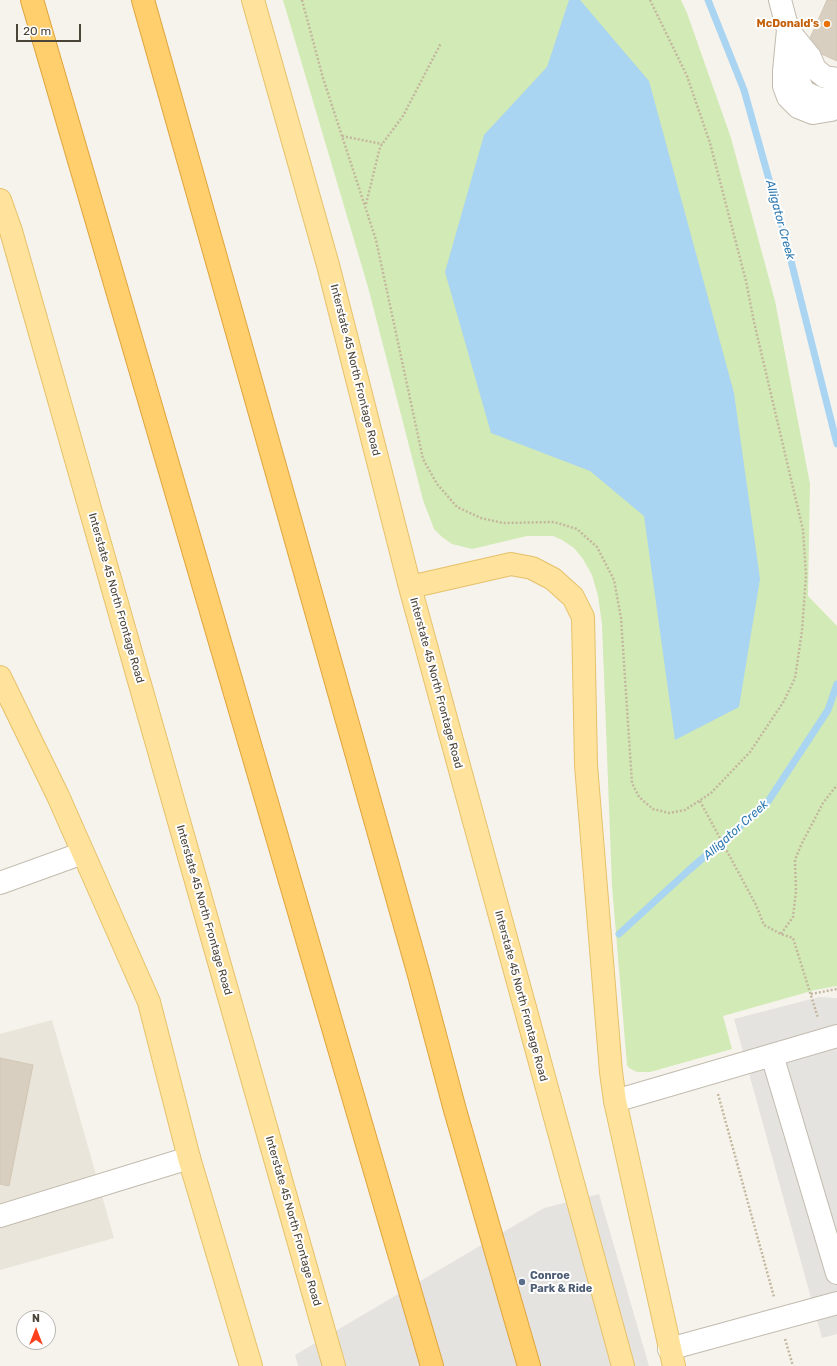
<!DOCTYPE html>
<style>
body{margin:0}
#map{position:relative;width:837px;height:1366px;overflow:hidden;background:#f6f3ec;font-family:Rubik,sans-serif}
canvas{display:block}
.north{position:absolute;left:16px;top:1310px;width:40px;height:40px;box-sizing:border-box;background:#fff;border:1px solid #b7b4b0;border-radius:50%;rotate:0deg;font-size:11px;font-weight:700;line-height:16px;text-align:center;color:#4b4439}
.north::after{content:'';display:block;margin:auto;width:14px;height:18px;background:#fc3f1d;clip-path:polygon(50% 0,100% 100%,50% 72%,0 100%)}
.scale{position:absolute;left:16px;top:24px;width:65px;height:18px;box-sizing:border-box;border:2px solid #4b4439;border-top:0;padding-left:5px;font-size:12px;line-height:14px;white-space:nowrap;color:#4b4439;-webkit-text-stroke:3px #fff;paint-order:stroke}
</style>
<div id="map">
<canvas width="837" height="1366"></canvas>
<div class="north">N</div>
<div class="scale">20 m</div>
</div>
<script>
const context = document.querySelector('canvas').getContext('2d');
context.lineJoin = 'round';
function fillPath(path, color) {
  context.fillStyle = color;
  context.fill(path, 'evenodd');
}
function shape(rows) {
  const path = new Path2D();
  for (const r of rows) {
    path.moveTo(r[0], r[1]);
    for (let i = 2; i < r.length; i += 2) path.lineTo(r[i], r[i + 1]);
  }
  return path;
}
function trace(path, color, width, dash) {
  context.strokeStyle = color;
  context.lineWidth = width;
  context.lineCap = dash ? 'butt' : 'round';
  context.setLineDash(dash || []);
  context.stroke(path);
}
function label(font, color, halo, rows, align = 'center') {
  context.font = font + ' Rubik,sans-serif';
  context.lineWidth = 4;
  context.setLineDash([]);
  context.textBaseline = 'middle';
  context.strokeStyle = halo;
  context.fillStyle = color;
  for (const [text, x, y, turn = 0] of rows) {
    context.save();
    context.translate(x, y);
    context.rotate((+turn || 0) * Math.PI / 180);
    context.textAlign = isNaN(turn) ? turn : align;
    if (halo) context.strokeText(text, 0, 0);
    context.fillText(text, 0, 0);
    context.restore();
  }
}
const residential = shape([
 [52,1020,114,1238,0,1270,0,1034]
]);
const green = shape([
 [283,0,681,0,687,13,731,138,775,301,810,484,808,596,837,626,837,986,815,990,723,1016,732,1049,650,1072,637,1072,629,1068,627,1065,612,886,602,624,598,596,592,575,583,559,574,548,562,540,553,536,527,536,472,549,452,544,442,537,434,529,423,500,368,287]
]);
const parking = shape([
 [819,997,837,998,837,1334,822,1338,734,1019],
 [599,1194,649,1366,298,1366,295,1355,544,1208]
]);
const water = shape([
 [569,0,580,0,649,81,734,393,760,579,739,707,675,740,644,516,590,471,491,433,445,272,484,135,547,67]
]);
const stream = shape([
 [708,0,744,90,784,233,837,444],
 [619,934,689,870,767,803,828,710,837,684]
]);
const building = shape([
 [827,0,837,0,837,61,806,47,827,0],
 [0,1058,33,1065,9,1186,0,1184,0,1058]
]);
const path = shape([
 [302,0,323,78,376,240,423,459,437,484,457,507,481,518,503,523,554,522,577,529,597,547,614,580,621,618,632,783,639,797,653,809,669,813,685,810,711,793,750,752,784,701,795,678,802,631,806,575,803,530,754,322,746,281,710,143,687,76,650,0],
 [342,136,382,144],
 [366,204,380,147,403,116,441,43],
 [700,801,756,905,764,925,781,934,793,938,818,1018],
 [781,934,793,917,796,891,795,860,801,845,823,803,837,785],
 [811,994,837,989],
 [718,1094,774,1297],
 [785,1339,793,1366]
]);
const minor = shape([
 [780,0,788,30,810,57,815,69,825,77,837,79],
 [788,30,784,71,784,86,788,97,798,107,813,113,831,110,837,106],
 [799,50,798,70,799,82,804,92,822,100,835,96],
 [0,883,83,853],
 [772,1055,837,1273],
 [615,1101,837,1036],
 [0,1216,189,1158],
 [669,1349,837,1303]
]);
const major = shape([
 [253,0,328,265,410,587,623,1366],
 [0,200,11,231,334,1366],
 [410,587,511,564,532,568,553,579,573,597,583,617,586,765,611,1072,615,1101,674,1366],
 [0,677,58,796,149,1002,189,1158,251,1366]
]);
const highway = shape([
 [32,0,432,1366],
 [143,0,419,975,455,1110,529,1366]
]);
const markers = [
 [827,24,4,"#e8710a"],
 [522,1282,4,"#5c6f8a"]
];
const foodNames = [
 ["McDonald's",819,24]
];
const streetNames = [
 ["Interstate 45 North Frontage Road",355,370,76],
 ["Interstate 45 North Frontage Road",116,598,74],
 ["Interstate 45 North Frontage Road",436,683,75],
 ["Interstate 45 North Frontage Road",204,910,74],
 ["Interstate 45 North Frontage Road",521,996,75],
 ["Interstate 45 North Frontage Road",293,1221,74]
];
const serviceNames = [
 ["Conroe",530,1276],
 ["Park & Ride",530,1289]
];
const waterNames = [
 ["Alligator Creek",780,220,75],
 ["Alligator Creek",736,830,-42]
];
fillPath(residential, '#eae5da');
fillPath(green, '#d2eab5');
fillPath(parking, '#e5e3e0');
fillPath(water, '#a9d4f2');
trace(stream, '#a9d4f2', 7);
fillPath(building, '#d8cfc1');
trace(building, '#d3c7b4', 1);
trace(minor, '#c2bbae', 24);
trace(major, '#e6c16a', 24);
trace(highway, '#e0a43c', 24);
trace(path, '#c4b79f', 2.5, [2, 2]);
trace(minor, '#fff', 22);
trace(major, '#ffe39c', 22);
trace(highway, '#ffcf6e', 22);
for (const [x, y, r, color] of markers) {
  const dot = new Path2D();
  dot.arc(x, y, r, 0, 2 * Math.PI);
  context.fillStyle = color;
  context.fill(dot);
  trace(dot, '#fff', 1.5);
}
label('bold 11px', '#c56008', '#fff', foodNames, 'right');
label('11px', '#4b4439', '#fff', streetNames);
label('bold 11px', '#4e5e75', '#fff', serviceNames, 'left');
label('italic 12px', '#2e7ab2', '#fff', waterNames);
</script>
